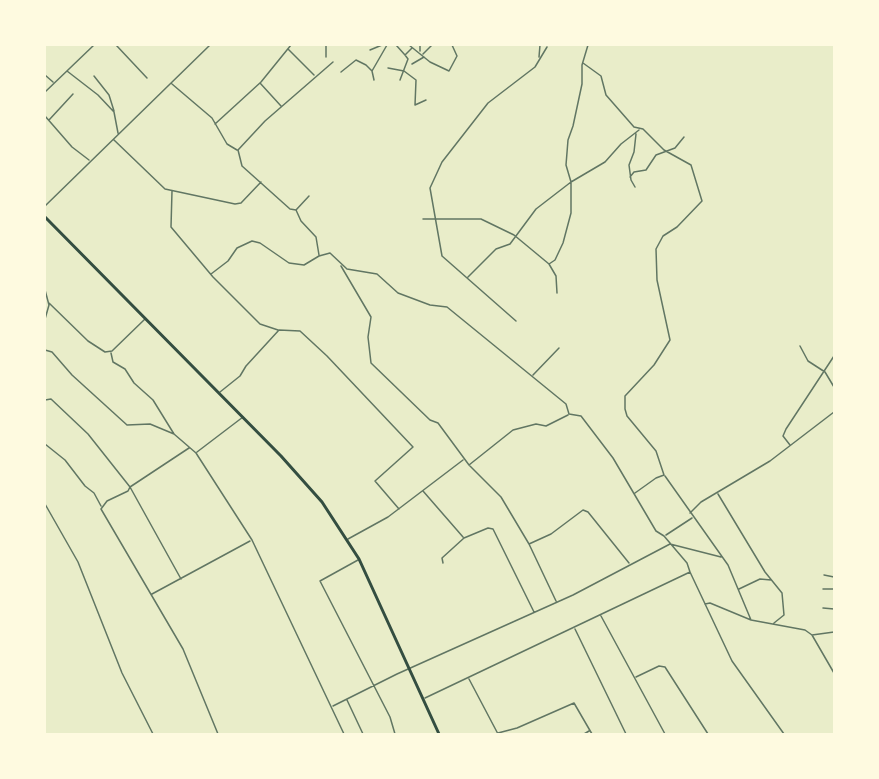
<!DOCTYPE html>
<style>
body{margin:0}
#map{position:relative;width:879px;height:779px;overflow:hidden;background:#e9edc9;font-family:"Public Sans",sans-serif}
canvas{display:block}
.frame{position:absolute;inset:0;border:46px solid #fefae0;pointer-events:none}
</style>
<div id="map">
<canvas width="879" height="779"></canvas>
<div class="frame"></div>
</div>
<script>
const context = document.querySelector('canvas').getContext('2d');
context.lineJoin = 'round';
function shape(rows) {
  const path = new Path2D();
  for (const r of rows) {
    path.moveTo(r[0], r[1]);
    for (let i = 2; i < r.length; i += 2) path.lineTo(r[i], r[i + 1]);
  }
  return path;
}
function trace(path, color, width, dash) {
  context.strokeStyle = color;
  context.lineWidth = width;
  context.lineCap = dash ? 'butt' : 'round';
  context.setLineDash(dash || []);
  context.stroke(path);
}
const minor = shape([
 [116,45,147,78],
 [326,45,326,57],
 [396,45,405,55,412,48],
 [409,45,430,62,449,71,457,56,452,45],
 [420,45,420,51],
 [288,49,314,75],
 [370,50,382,45],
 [423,54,432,45],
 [539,57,540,45],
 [583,63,601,76,606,95,634,127,643,129,664,150,691,165,702,201,677,227,663,236,656,249,657,280,670,340,654,365,625,396,625,409,627,416,656,451,664,475,656,478,635,493],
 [412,64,424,57],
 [388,68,404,71,416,80,415,105,426,100],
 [67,71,98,95,114,112,118,133],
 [341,72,356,60,366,65,372,71],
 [45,75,53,82],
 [94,76,109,95,114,111],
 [374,80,372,71,387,45],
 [400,80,408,59,405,55],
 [260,83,281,106],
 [172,84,212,118,227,144,237,150],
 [45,92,94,45],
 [45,116,72,147,89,160],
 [49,120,73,94],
 [215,124,261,82,291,45],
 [114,140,165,189,235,204,241,203,261,182],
 [630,177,634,172,646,170,656,155,675,148,684,137],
 [635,187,631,180,629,165,634,152,636,134],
 [172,191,171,227,213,277,260,324,278,330],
 [309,196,296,210,301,221,316,237,319,255],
 [45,206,210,45],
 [296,210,290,209,242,166,238,150,265,121,333,62],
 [423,219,481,219,514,235,549,264,556,276,557,293],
 [549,264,555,260,563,243,571,213,571,182,566,165,568,140,573,126,582,84,582,65,588,45],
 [341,266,371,317,368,337,371,363,430,420,438,423,469,465,513,430,536,424,546,426,568,415],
 [211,274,228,261,237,248,252,241,260,243,289,263,304,265,319,256,330,253,347,269,377,274,398,293,430,305,447,307,566,404,569,414,581,416,613,458,656,531,664,536,687,563,690,572],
 [468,277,496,249,510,244,536,209,571,182,605,162,621,144,639,130],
 [45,290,49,305,45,319],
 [49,303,88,341,105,352,112,351,145,319],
 [516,321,442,256,430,188,442,162,488,103,535,67,547,47],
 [800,346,808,361,825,372,834,387],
 [45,350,52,352,72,375,127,425,150,424,174,434,196,453,252,540,344,734],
 [111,353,113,362,125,369,134,383,153,400,174,434],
 [533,375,559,348],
 [220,392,240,376,246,366,279,330,300,331,327,356,413,447,375,481,399,509],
 [45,400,51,399,88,434,130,487,128,491,107,501,101,509,183,649,218,734],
 [45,444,65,460,85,486,94,493,101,506],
 [790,445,783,436,786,429,834,356],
 [197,452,243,417],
 [469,465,501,497,529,544,556,601],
 [665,476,728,565,751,620],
 [423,491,463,537],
 [718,494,765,572,782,593,784,615,774,623],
 [45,504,78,562,122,673,153,734],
 [690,513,701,502,770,461,834,412],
 [666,535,692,518],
 [348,539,388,517,463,460],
 [529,544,551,534,583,510,588,512,629,563],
 [358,560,320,581,390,717,395,734],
 [443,563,442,558,464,538,488,528,493,529,534,612],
 [824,575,834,577],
 [181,579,130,487,189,448],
 [739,589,760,579,771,580],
 [823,589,834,589],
 [152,594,250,541],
 [705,604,710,603,751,620,805,630,812,635,834,673],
 [823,608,834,609],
 [601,616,665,734],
 [575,629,626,734],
 [812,635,834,632],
 [636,677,659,666,665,667,708,734],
 [469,679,498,734],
 [425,698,690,572,732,661,784,734],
 [347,700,363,734],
 [333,706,397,674,573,595,670,544,721,557],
 [498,733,517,728,574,703,592,734],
 [584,734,589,731]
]);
const trunk = shape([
 [45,217,281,456,322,502,359,559,439,734]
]);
trace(minor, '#617663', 1.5);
trace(trunk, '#344e41', 3);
</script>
